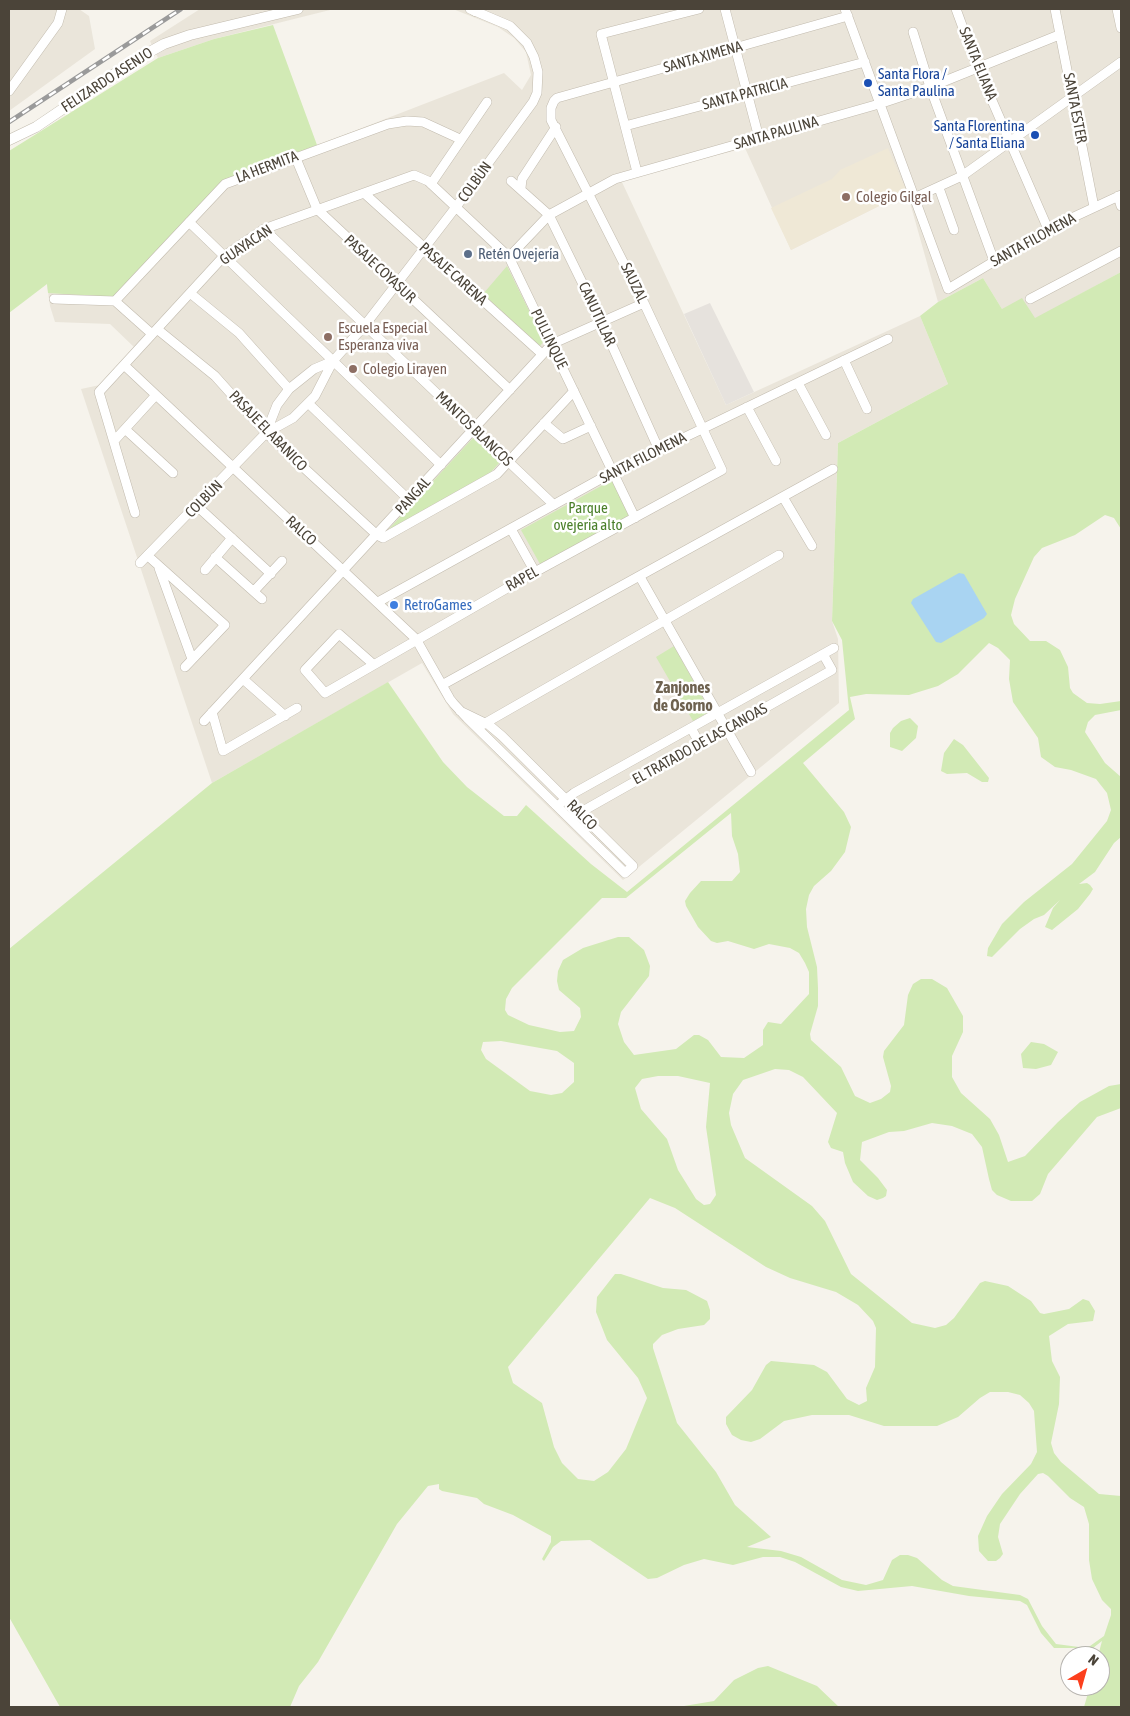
<!DOCTYPE html>
<meta charset="utf-8">
<style>
body{margin:0}
#map{position:relative;width:1130px;height:1716px;overflow:hidden;background:#f6f3ec;font-family:"Asap Condensed",sans-serif}
canvas{display:block}
.frame{position:absolute;inset:0;border:10px solid #4b4439;pointer-events:none}
.north{position:absolute;left:1060px;top:1646px;width:50px;height:50px;box-sizing:border-box;background:#fff;border:1px solid #b7b4b0;border-radius:50%;rotate:38deg;font-size:14px;font-weight:700;line-height:20px;text-align:center;color:#4b4439}
.north::after{content:'';display:block;margin:auto;width:18px;height:22px;background:#fc3f1d;clip-path:polygon(50% 0,100% 100%,50% 72%,0 100%)}
</style>
<div id="map">
<canvas width="1130" height="1716"></canvas>
<div class="frame"></div>
<div class="north">N</div>
</div>
<script>
const context = document.querySelector('canvas').getContext('2d');
context.lineJoin = 'round';
function fillPath(path, color) {
  context.fillStyle = color;
  context.fill(path, 'evenodd');
}
function shape(rows) {
  const path = new Path2D();
  for (const r of rows) {
    path.moveTo(r[0], r[1]);
    for (let i = 2; i < r.length; i += 2) path.lineTo(r[i], r[i + 1]);
  }
  return path;
}
function trace(path, color, width, dash) {
  context.strokeStyle = color;
  context.lineWidth = width;
  context.lineCap = dash ? 'butt' : 'round';
  context.setLineDash(dash || []);
  context.stroke(path);
}
function label(font, color, halo, rows, align = 'center') {
  context.font = font + ' "Asap Condensed",sans-serif';
  context.lineWidth = 5;
  context.setLineDash([]);
  context.textBaseline = 'middle';
  context.strokeStyle = halo;
  context.fillStyle = color;
  for (const [text, x, y, turn = 0] of rows) {
    context.save();
    context.translate(x, y);
    context.rotate((+turn || 0) * Math.PI / 180);
    context.textAlign = isNaN(turn) ? turn : align;
    if (halo) context.strokeText(text, 0, 0);
    context.fillText(text, 0, 0);
    context.restore();
  }
}
const residential = shape([
 [9,9,79,9,89,16,95,49,9,111],
 [200,9,334,9,214,39,158,58,150,41],
 [453,9,1121,9,1121,272,1035,319,1002,309,983,278,938,302,907,192,791,250,745,148,621,180,726,405,920,316,948,384,838,443,832,621,838,639,839,703,623,880,453,714,422,663,212,783,81,389,100,385,135,348,110,324,55,322,50,306,47,284,225,181,504,73,522,90,531,75,526,52,514,38,498,27]
]);
const industrial = shape([
 [710,303,754,392,726,405,684,314]
]);
const education = shape([
 [888,148,907,192,791,250,771,208,832,179,840,170]
]);
const green = shape([
 [273,25,317,145,225,181,113,297,48,293,47,284,9,313,9,151,158,58,214,39],
 [507,266,544,341,540,346,483,294],
 [1121,272,1121,529,1114,518,1105,515,1075,535,1042,548,1034,557,1015,599,1011,615,1014,624,1030,641,1046,641,1060,650,1068,667,1070,688,1073,693,1087,703,1100,704,1121,701,1121,710,1095,715,1088,722,1085,732,1105,763,1121,777,1121,837,1114,843,1095,872,1079,884,1087,883,1090,885,1093,889,1090,894,1078,909,1052,930,1045,927,1053,908,1060,900,1044,915,1034,919,1020,929,992,957,987,956,988,948,1002,924,1024,902,1072,864,1107,821,1111,810,1107,793,1096,779,1071,770,1055,767,1041,757,1038,738,1013,702,1009,679,1010,660,998,648,989,643,958,674,938,686,909,695,866,694,850,697,855,719,803,763,844,812,851,827,845,852,831,871,814,886,809,895,806,909,807,927,817,967,818,988,818,1006,810,1034,811,1040,841,1067,855,1096,870,1103,881,1099,890,1092,891,1086,883,1057,884,1051,904,1025,908,995,913,984,921,979,932,979,947,988,963,1016,963,1032,952,1056,952,1077,961,1093,990,1119,999,1135,1008,1162,1025,1156,1058,1122,1080,1102,1109,1086,1121,1084,1121,1108,1097,1117,1048,1174,1040,1194,1032,1201,1011,1201,997,1195,992,1190,989,1179,982,1147,972,1134,952,1126,932,1123,904,1131,889,1132,862,1142,860,1160,878,1178,887,1190,886,1196,883,1198,877,1200,868,1196,853,1182,845,1163,843,1152,831,1148,828,1142,837,1113,803,1077,789,1070,775,1069,743,1080,733,1094,729,1113,731,1125,745,1158,812,1206,825,1221,851,1274,912,1323,935,1328,946,1325,954,1318,980,1283,985,1281,1008,1286,1031,1301,1040,1313,1044,1314,1069,1309,1083,1299,1089,1301,1095,1311,1093,1321,1068,1324,1049,1336,1052,1361,1060,1377,1059,1404,1051,1443,1054,1453,1061,1462,1099,1494,1121,1496,1121,1707,1084,1707,1090,1686,1100,1686,1100,1656,1098,1656,1102,1641,1093,1648,1054,1648,1041,1633,1027,1605,1020,1601,969,1596,912,1586,858,1591,841,1587,795,1562,780,1557,763,1557,733,1565,704,1559,684,1565,657,1578,648,1579,590,1540,561,1541,553,1547,544,1561,542,1559,551,1542,551,1536,513,1515,484,1504,477,1498,442,1491,439,1489,439,1484,428,1486,397,1524,318,1662,299,1686,290,1707,60,1707,9,1617,9,949,212,783,388,682,443,762,467,787,504,816,517,816,526,805,591,864,627,892,849,710,842,640,832,621,838,443,948,384,920,316,938,302,983,278,1002,309,1022,298,1035,318],
 [731,813,732,836,738,854,740,872,732,881,701,881,690,893,685,901,686,906,698,927,711,941,717,943,728,941,754,949,769,944,790,948,799,953,805,963,809,972,809,994,781,1024,768,1022,763,1030,763,1045,744,1058,721,1057,708,1040,699,1035,694,1035,676,1049,634,1055,624,1042,618,1024,621,1012,649,976,650,966,644,950,629,937,618,937,583,948,563,960,558,971,557,981,559,990,580,1008,581,1017,574,1031,560,1032,529,1025,508,1015,505,1010,506,999,512,988,602,898,626,898],
 [501,1041,557,1051,574,1063,574,1082,562,1093,551,1095,530,1091,486,1059,481,1050,483,1042],
 [658,1076,678,1076,710,1083,706,1127,716,1195,710,1204,704,1205,696,1199,678,1170,667,1139,641,1109,635,1088,642,1079],
 [650,1198,675,1208,766,1267,790,1278,836,1292,858,1305,873,1321,876,1328,875,1367,866,1388,867,1401,859,1405,847,1399,827,1372,814,1365,771,1361,766,1365,752,1390,726,1417,726,1424,732,1435,741,1440,751,1442,760,1439,784,1421,812,1415,849,1415,884,1426,937,1426,958,1417,980,1398,990,1392,1008,1392,1020,1395,1029,1403,1034,1411,1037,1452,1031,1464,1002,1494,987,1516,978,1536,979,1551,988,1561,996,1561,1000,1558,1003,1554,998,1537,1000,1524,1020,1494,1038,1474,1043,1473,1048,1476,1070,1498,1084,1507,1089,1524,1089,1560,1092,1579,1102,1600,1111,1609,1111,1615,1104,1636,1090,1646,1079,1647,1056,1644,1042,1626,1028,1599,1020,1595,953,1586,942,1580,917,1558,908,1555,900,1555,892,1560,883,1580,866,1585,842,1580,801,1557,781,1551,747,1547,771,1537,735,1505,716,1472,677,1423,653,1348,653,1344,662,1335,678,1329,704,1325,710,1319,710,1310,707,1301,686,1290,663,1288,621,1274,615,1274,597,1297,596,1312,607,1340,638,1378,647,1398,626,1449,608,1472,594,1481,578,1479,562,1463,554,1447,542,1403,513,1383,508,1367],
 [473,438,500,462,491,472,388,530],
 [612,480,630,517,540,564,521,530],
 [674,646,709,709,709,712,693,721,656,657],
 [910,718,918,726,916,738,902,751,890,747,890,733,893,728,901,721],
 [954,739,963,745,989,778,988,782,982,782,967,773,947,774,941,771,944,753],
 [1031,1042,1044,1044,1058,1052,1051,1065,1036,1069,1023,1068,1021,1054],
 [768,1666,817,1686,839,1707,678,1707,714,1701,734,1680,758,1668]
]);
const water = shape([
 [959,573,964,574,987,614,984,618,941,643,936,642,911,603,913,599]
]);
const minor = shape([
 [725,9,759,138],
 [845,9,948,289,1048,229,1121,195],
 [956,9,977,66,1048,229],
 [1055,9,1094,207],
 [1117,9,1121,28],
 [913,32,930,87,994,261],
 [9,91,58,23,62,9],
 [625,126,865,62],
 [295,156,317,209,510,390],
 [637,172,601,34,699,9],
 [511,181,549,215,601,321,659,450],
 [431,184,487,102],
 [521,188,522,179,556,127],
 [939,188,954,230],
 [364,193,542,354],
 [1118,196,1121,206],
 [914,198,962,176,1121,62],
 [189,222,441,465],
 [264,229,554,505],
 [509,257,549,215,615,179,879,104,930,87,1059,35],
 [190,293,239,333,289,389],
 [54,299,115,301,225,184,388,124,407,121,423,122,460,139],
 [1030,299,1121,251],
 [115,301,152,334],
 [157,329,215,376,266,433,377,535,383,538,497,474,574,391],
 [844,360,867,409],
 [124,365,416,639,450,699,454,704,467,718,625,873,633,866,502,736,489,725,460,711],
 [798,383,826,435],
 [309,404,409,500],
 [747,407,776,461],
 [544,423,563,439,591,426],
 [125,429,173,473],
 [266,433,293,418,315,396,333,361,365,325,456,207,533,102,537,93,538,72,534,57,527,43,510,26,470,9],
 [114,441,156,395],
 [783,497,812,546],
 [197,506,271,574],
 [135,513,99,392,224,256,264,229,414,175,428,181,509,257,635,518],
 [511,529,535,572],
 [148,556,225,625,185,667],
 [215,557,262,599],
 [140,563,266,433,277,405,289,389,314,369,333,361],
 [159,568,192,659],
 [205,570,232,538],
 [640,577,751,772],
 [254,591,282,561],
 [378,602,613,472,888,339],
 [373,664,339,634,305,670,325,693,535,572,722,470,644,303,551,120,551,108,554,101,557,98,614,82,848,16],
 [243,679,285,716],
 [442,685,833,469],
 [212,712,223,751,297,708],
 [204,721,552,344,644,303],
 [482,725,779,555],
 [691,728,700,744],
 [561,803,574,793,834,648],
 [574,816,832,670,823,654]
]);
const tertiary = shape([
 [474,9,475,11],
 [9,140,36,127,135,60,164,44,190,35,298,9]
]);
const rail = shape([
 [9,122,181,9]
]);
const markers = [
 [868,83,5,"#1a4fb4"],
 [1035,135,5,"#1a4fb4"],
 [846,197,5,"#8d6e63"],
 [468,254,5,"#5c6f8a"],
 [328,337,5,"#8d6e63"],
 [353,369,5,"#8d6e63"],
 [394,605,5,"#3f7fe0"]
];
const streetNames = [
 ["SANTA XIMENA",703,57,-16],
 ["SANTA ELIANA",978,64,68],
 ["FELIZARDO ASENJO",107,80,-33],
 ["SANTA PATRICIA",745,94,-15],
 ["SANTA ESTER",1075,108,79],
 ["SANTA PAULINA",776,133,-16],
 ["LA HERMITA",267,167,-21],
 ["COLBÚN",475,182,-54],
 ["SANTA FILOMENA",1033,240,-29],
 ["GUAYACAN",246,245,-34],
 ["PASAJE COYASUR",380,269,43],
 ["PASAJE CARENA",453,274,42],
 ["SAUZAL",634,283,64],
 ["CANUTILLAR",597,314,65],
 ["PULLINQUE",549,339,64],
 ["MANTOS BLANCOS",474,429,44],
 ["PASAJE EL ABANICO",268,431,46],
 ["SANTA FILOMENA",643,458,-27],
 ["PANGAL",413,496,-48],
 ["COLBÚN",204,499,-45],
 ["RALCO",301,531,43],
 ["RAPEL",522,579,-29],
 ["EL TRATADO DE LAS CANOAS",700,744,-29],
 ["RALCO",582,815,45]
];
const transitNames = [
 ["Santa Flora /",878,74],
 ["Santa Paulina",878,91],
 ["Santa Florentina",1025,126,"right"],
 ["/ Santa Eliana",1025,143,"right"]
];
const educationNames = [
 ["Colegio Gilgal",856,197],
 ["Escuela Especial",338,328],
 ["Esperanza viva",338,345],
 ["Colegio Lirayen",363,369]
];
const serviceNames = [
 ["Retén Ovejería",478,254]
];
const parkNames = [
 ["Parque",588,508],
 ["ovejeria alto",588,525]
];
const shopNames = [
 ["RetroGames",404,605]
];
const neighbourhoodNames = [
 ["Zanjones",683,688],
 ["de Osorno",683,706]
];
fillPath(residential, '#eae5da');
fillPath(industrial, '#e6e2dd');
fillPath(education, '#efe8d6');
fillPath(green, '#d2eab5');
fillPath(water, '#a9d4f2');
trace(minor, '#c2bbae', 10);
trace(tertiary, '#c2bbae', 11);
trace(minor, '#fff', 9);
trace(tertiary, '#fff', 10);
trace(rail, '#9a9a9a', 4.5);
trace(rail, '#fff', 2.5, [8]);
for (const [x, y, r, color] of markers) {
  const dot = new Path2D();
  dot.arc(x, y, r, 0, 2 * Math.PI);
  context.fillStyle = color;
  context.fill(dot);
  trace(dot, '#fff', 2);
}
label('15px', '#4b4439', '#fff', streetNames);
label('15px', '#164399', '#fff', transitNames, 'left');
label('15px', '#785e54', '#fff', educationNames, 'left');
label('15px', '#4e5e75', '#fff', serviceNames, 'left');
label('15px', '#4a7f2a', '#fff', parkNames);
label('15px', '#366cbe', '#fff', shopNames, 'left');
label('bold 16px', '#6e6250', '#fff', neighbourhoodNames);
</script>
